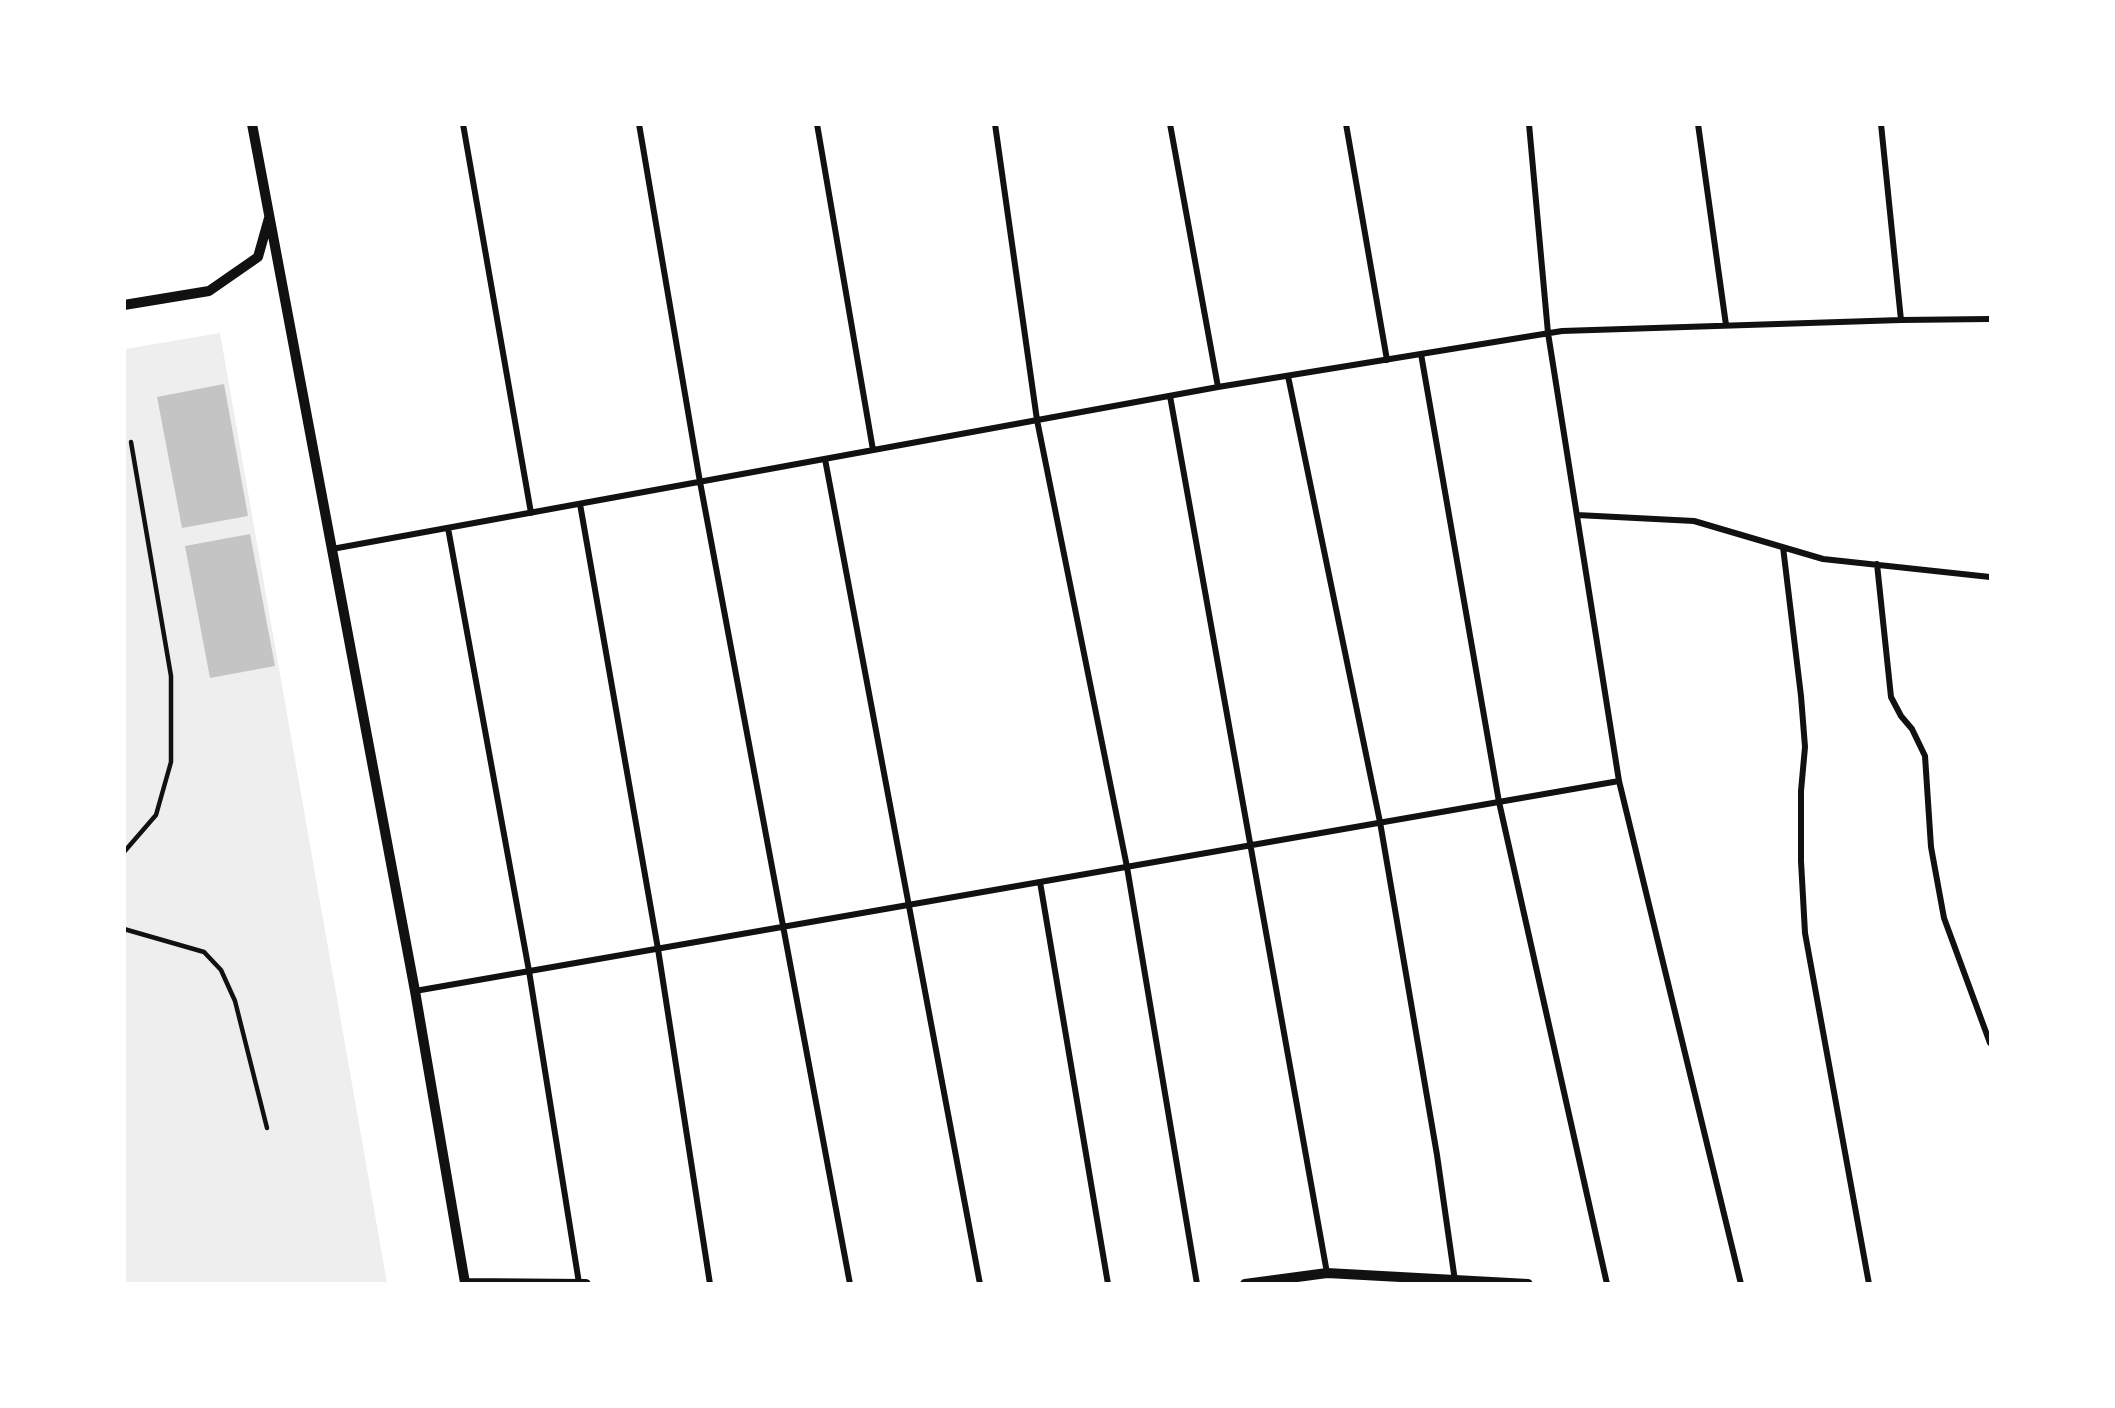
<!DOCTYPE html>
<style>
body{margin:0}
#map{position:relative;width:2115px;height:1408px;overflow:hidden;background:#fff;font-family:Karla,sans-serif}
canvas{display:block}
.frame{position:absolute;inset:0;border:126px solid #fff;pointer-events:none}
</style>
<div id="map">
<canvas width="2115" height="1408"></canvas>
<div class="frame"></div>
</div>
<script>
const context = document.querySelector('canvas').getContext('2d');
context.lineJoin = 'round';
function fillPath(path, color) {
  context.fillStyle = color;
  context.fill(path, 'evenodd');
}
function shape(rows) {
  const path = new Path2D();
  for (const r of rows) {
    path.moveTo(r[0], r[1]);
    for (let i = 2; i < r.length; i += 2) path.lineTo(r[i], r[i + 1]);
  }
  return path;
}
function trace(path, color, width, dash) {
  context.strokeStyle = color;
  context.lineWidth = width;
  context.lineCap = dash ? 'butt' : 'round';
  context.setLineDash(dash || []);
  context.stroke(path);
}
const green = shape([
 [220,333,387,1283,125,1284,125,349]
]);
const building = shape([
 [224,384,248,516,182,528,157,397],
 [250,534,275,666,210,678,185,546]
]);
const service = shape([
 [124,852,156,815,171,762,171,676,131,442],
 [124,929,204,952,221,970,235,1001,267,1128]
]);
const minor = shape([
 [463,124,531,513],
 [639,124,700,482,850,1284],
 [817,124,873,450],
 [995,124,1037,420,1127,867,1197,1284],
 [1170,124,1218,387],
 [1346,124,1387,360],
 [1529,124,1548,333,1619,781,1741,1284],
 [1698,124,1726,325],
 [1881,124,1901,320],
 [1421,354,1499,802,1607,1284],
 [1288,376,1380,822,1437,1155,1455,1281],
 [1170,396,1327,1273],
 [825,459,980,1284],
 [580,504,658,949,710,1284],
 [1577,515,1694,521,1823,559,1990,577],
 [448,528,529,971,579,1283],
 [1783,547,1801,696,1805,747,1801,791,1801,861,1805,933,1869,1284],
 [332,549,1218,387,1562,331,1901,320,1990,319],
 [1877,564,1891,697,1901,716,1912,729,1925,756,1931,847,1944,918,1990,1043],
 [1040,882,1108,1284],
 [415,991,1619,781]
]);
const tertiary = shape([
 [252,124,415,991,465,1283,586,1284],
 [124,305,209,291,258,257,269,218],
 [1245,1284,1327,1273,1528,1284]
]);
fillPath(green, '#eee');
fillPath(building, '#c4c4c4');
trace(service, '#111', 4.5);
trace(minor, '#111', 6);
trace(tertiary, '#111', 10);
</script>
